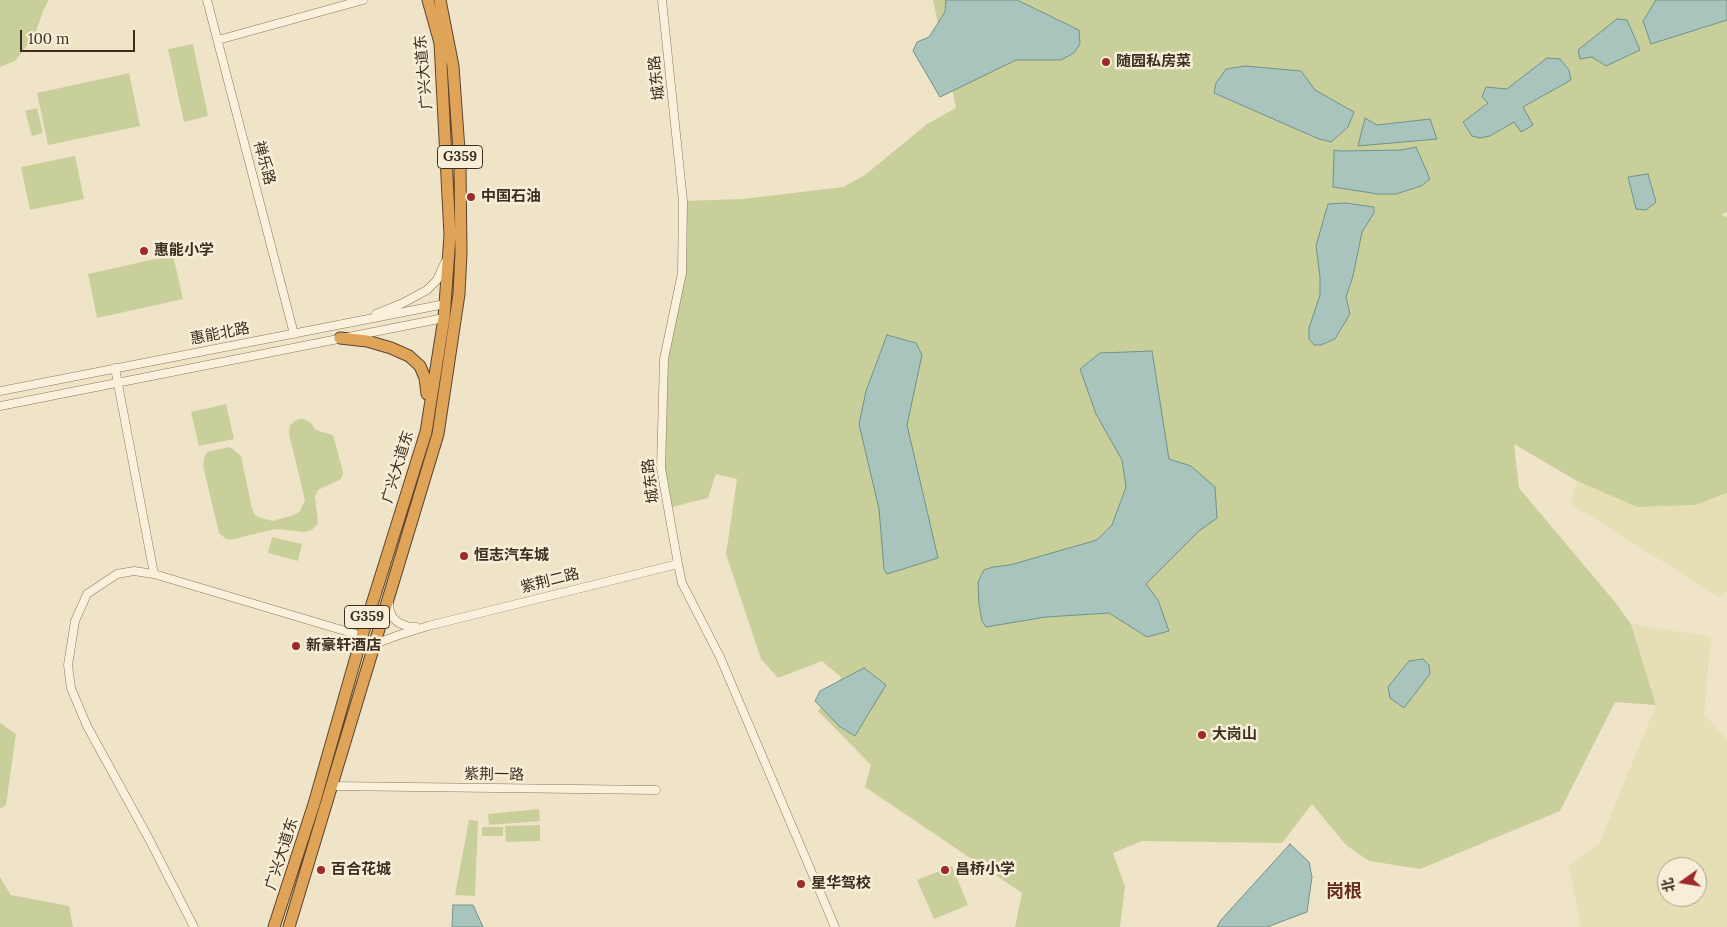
<!DOCTYPE html>
<meta charset="utf-8">
<style>
body{margin:0}
#map{position:relative;width:1727px;height:927px;overflow:hidden;background:#f0e4c8;font-family:Lora,"Noto Sans SC",serif}
canvas{display:block}
.north{position:absolute;left:1657px;top:857px;width:50px;height:50px;box-sizing:border-box;background:#f7eed8;border:1px solid #ada18e;border-radius:50%;rotate:257deg;font-size:14px;font-weight:700;line-height:20px;text-align:center;color:#3d2e20}
.north::after{content:'';display:block;margin:auto;width:18px;height:22px;background:#9e2a2b;clip-path:polygon(50% 0,100% 100%,50% 72%,0 100%)}
.scale{position:absolute;left:20px;top:30px;width:115px;height:22px;box-sizing:border-box;border:2px solid #3d2e20;border-top:0;padding-left:6px;font-size:15px;line-height:18px;white-space:nowrap;color:#3d2e20;-webkit-text-stroke:4px #f7eed8;paint-order:stroke}
</style>
<div id="map">
<canvas width="1727" height="927"></canvas>
<div class="north">北</div>
<div class="scale">100 m</div>
</div>
<script>
const context = document.querySelector('canvas').getContext('2d');
context.lineJoin = 'round';
function fillPath(path, color) {
  context.fillStyle = color;
  context.fill(path, 'evenodd');
}
function shape(rows) {
  const path = new Path2D();
  for (const r of rows) {
    path.moveTo(r[0], r[1]);
    for (let i = 2; i < r.length; i += 2) path.lineTo(r[i], r[i + 1]);
  }
  return path;
}
function trace(path, color, width, dash) {
  context.strokeStyle = color;
  context.lineWidth = width;
  context.lineCap = dash ? 'butt' : 'round';
  context.setLineDash(dash || []);
  context.stroke(path);
}
function label(font, color, halo, rows, align = 'center') {
  context.font = font + ' Lora,"Noto Sans SC",serif';
  context.lineWidth = 5;
  context.setLineDash([]);
  context.textBaseline = 'middle';
  context.strokeStyle = halo;
  context.fillStyle = color;
  for (const [text, x, y, turn = 0] of rows) {
    context.save();
    context.translate(x, y);
    context.rotate((+turn || 0) * Math.PI / 180);
    context.textAlign = isNaN(turn) ? turn : align;
    if (halo) context.strokeText(text, 0, 0);
    context.fillText(text, 0, 0);
    context.restore();
  }
}
const farmland = shape([
 [1577,481,1637,507,1696,505,1727,493,1727,591,1719,597,1571,504],
 [1631,624,1711,637,1704,714,1727,740,1727,927,1581,927,1569,866,1600,842,1656,705],
 [1667,867,1697,867,1697,897,1667,897]
]);
const green = shape([
 [0,0,49,0,43,11,34,37,15,61,0,67],
 [933,0,1727,0,1727,212,1721,215,1727,217,1727,493,1696,505,1637,507,1577,481,1514,444,1519,488,1615,602,1631,624,1656,705,1615,702,1560,811,1420,869,1369,861,1346,845,1312,804,1282,843,1142,841,1113,853,1125,887,1120,927,1015,927,1022,893,865,787,871,765,818,711,841,677,822,661,778,678,761,659,726,554,737,479,716,474,708,498,668,508,661,468,664,359,682,273,683,201,743,199,843,187,865,175,927,124,956,108],
 [193,44,208,116,184,122,168,49],
 [129,73,140,126,48,145,37,93],
 [37,108,43,133,32,136,25,111],
 [75,156,84,199,30,210,21,167],
 [173,255,183,299,97,318,88,274],
 [226,404,234,439,199,446,191,412],
 [298,419,304,419,312,424,315,430,333,435,342,468,343,474,341,479,318,490,315,497,318,523,312,530,306,532,275,529,230,540,226,539,219,533,203,466,204,458,207,452,229,447,233,449,241,456,252,509,255,515,261,518,273,521,294,515,300,511,305,500,289,434,290,425],
 [272,537,302,544,298,561,268,553],
 [0,723,16,734,6,805,0,809],
 [539,809,540,821,489,825,488,814],
 [469,820,478,821,475,896,455,895],
 [540,825,540,841,506,842,505,826],
 [482,827,503,827,503,836,482,836],
 [952,866,968,905,934,919,917,880],
 [0,877,11,895,69,906,73,927,0,927]
]);
const water = shape([
 [946,0,1017,0,1079,30,1080,44,1074,53,1061,60,1016,60,940,97,913,51,917,42,929,37,945,12,946,0],
 [1656,0,1727,0,1727,20,1651,44,1643,21,1656,0],
 [1617,19,1627,20,1640,50,1606,66,1592,57,1580,59,1578,50,1617,19],
 [1547,58,1560,59,1569,70,1571,80,1523,107,1533,125,1521,132,1514,122,1490,136,1480,138,1472,136,1463,122,1488,103,1482,97,1486,87,1507,89,1547,58],
 [1245,66,1301,71,1315,90,1354,112,1348,127,1331,142,1319,139,1214,93,1216,83,1226,69,1245,66],
 [1365,118,1377,125,1430,119,1437,139,1358,146,1365,118],
 [1416,147,1430,179,1421,186,1396,194,1378,194,1333,187,1334,150,1340,151,1401,150,1416,147],
 [1648,174,1656,202,1646,210,1636,209,1628,177,1648,174],
 [1345,203,1374,207,1374,213,1362,232,1353,276,1346,297,1350,314,1335,339,1321,345,1314,345,1309,339,1309,328,1320,295,1320,277,1316,246,1328,204,1345,203],
 [887,335,916,343,922,355,907,425,938,558,887,574,884,569,879,509,859,424,866,391,887,335],
 [1152,351,1169,459,1191,466,1215,487,1217,518,1199,531,1146,584,1158,600,1169,631,1147,637,1109,613,1046,617,986,627,982,621,979,605,978,582,984,570,993,567,1010,565,1097,540,1112,525,1126,487,1122,460,1096,414,1080,369,1100,353,1152,351],
 [1423,659,1429,665,1430,674,1404,708,1390,698,1388,687,1409,661,1423,659],
 [864,668,886,685,855,736,839,726,815,701,820,691,864,668],
 [1290,844,1309,862,1312,877,1307,912,1267,927,1217,927,1221,920,1290,844],
 [453,905,473,905,483,927,452,927,453,905]
]);
const minor = shape([
 [207,0,294,334],
 [662,0,683,201,682,273,664,359,661,468,678,564,682,583,720,657,835,927],
 [218,40,363,0],
 [376,314,403,303,427,290,437,280,445,262],
 [115,368,154,574],
 [0,391,445,304],
 [0,406,444,318],
 [389,603,390,611,393,618,399,623,409,627,416,627],
 [374,650,380,642,399,635,428,626,678,564],
 [332,786,656,790],
 [194,927,149,839,87,726,71,688,68,665,75,621,87,594,117,574,134,571,154,574,362,636]
]);
const highway = shape([
 [340,338,367,341,391,348,409,356,420,366,425,378,427,394],
 [274,927,314,804,362,636,426,432,444,318,450,235,440,43,428,0],
 [289,927,438,434,459,294,461,253,460,164,453,66,440,0]
]);
const markers = [
 [1106,62,5,"#9e2a2b"],
 [471,197,5,"#9e2a2b"],
 [144,251,5,"#9e2a2b"],
 [464,556,5,"#9e2a2b"],
 [296,646,5,"#9e2a2b"],
 [1202,735,5,"#9e2a2b"],
 [321,870,5,"#9e2a2b"],
 [945,870,5,"#9e2a2b"],
 [801,884,5,"#9e2a2b"]
];
const shields = [
 [460,157,45],
 [367,617,45]
];
const shieldNames = [
 ["G359",460,157],
 ["G359",367,617]
];
const poiNames = [
 ["随园私房菜",1116,62],
 ["中国石油",481,197],
 ["惠能小学",154,251],
 ["恒志汽车城",474,556],
 ["新豪轩酒店",306,646],
 ["大岗山",1212,735],
 ["百合花城",331,870],
 ["昌桥小学",955,870],
 ["星华驾校",811,884]
];
const streetNames = [
 ["广兴大道东",424,72,-95],
 ["城东路",657,78,-96],
 ["禅乐路",264,163,75],
 ["惠能北路",220,334,-11],
 ["广兴大道东",398,467,-73],
 ["城东路",651,481,-97],
 ["紫荆二路",550,581,-14],
 ["紫荆一路",494,775,1],
 ["广兴大道东",282,854,-72]
];
const quarterNames = [
 ["岗根",1344,892]
];
fillPath(farmland, '#e6deb5');
fillPath(green, '#c9cf9b');
fillPath(water, '#a9c4bc');
trace(water, '#6f938a', 1);
trace(minor, '#8d765c', 9);
trace(highway, '#5b4430', 13);
trace(minor, '#faf1dc', 8);
trace(highway, '#e0a458', 11);
for (const [x, y, r, color] of markers) {
  const dot = new Path2D();
  dot.arc(x, y, r, 0, 2 * Math.PI);
  context.fillStyle = color;
  context.fill(dot);
  trace(dot, '#f7eed8', 2);
}
for (const [x, y, w] of shields) {
  const box = new Path2D();
  box.roundRect(x - w / 2, y - 11.5, w, 23, 4);
  context.fillStyle = '#f7eed8';
  context.fill(box);
  trace(box, '#3d2e20', 1);
}
label('bold 14px', '#3d2e20', null, shieldNames);
label('bold 15px', '#3d2e20', '#f7eed8', poiNames, 'left');
label('15px', '#3d2e20', '#f7eed8', streetNames);
label('bold 18px', '#6b2e1e', '#f7eed8', quarterNames);
</script>
